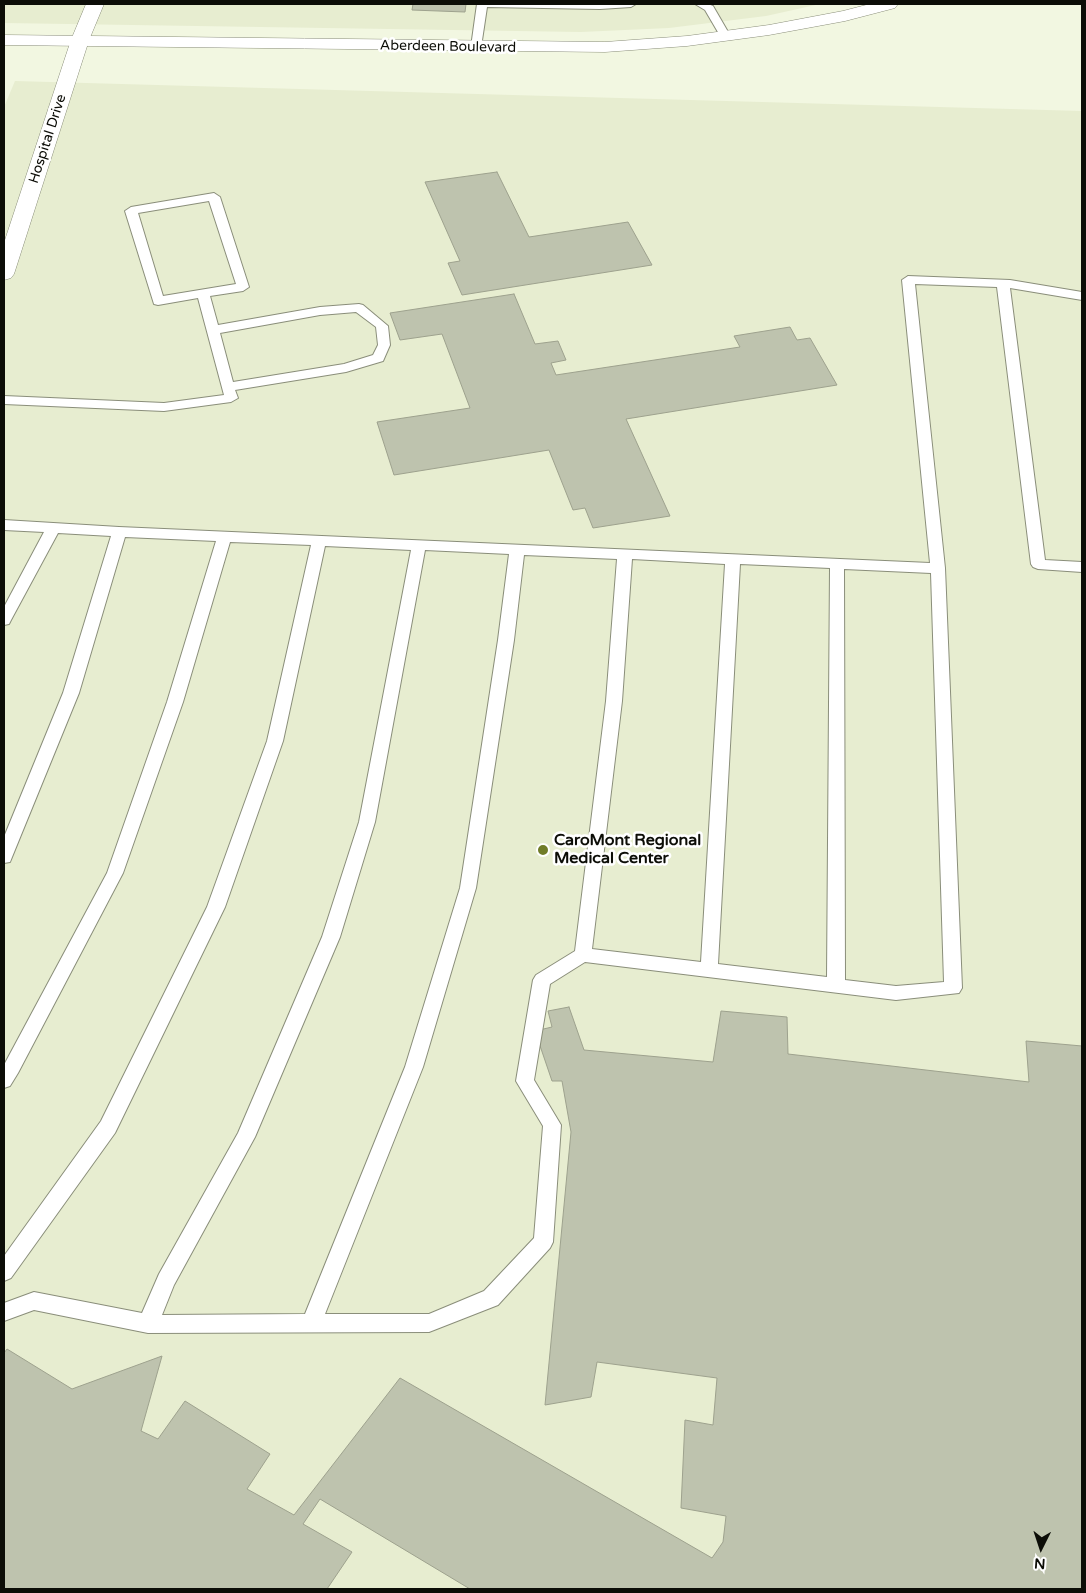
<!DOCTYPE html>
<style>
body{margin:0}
#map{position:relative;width:1086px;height:1593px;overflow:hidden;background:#f2f7e1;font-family:"Varela Round",sans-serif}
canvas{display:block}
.frame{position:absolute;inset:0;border:5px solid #0c0d07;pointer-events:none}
.north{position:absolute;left:1016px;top:1523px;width:50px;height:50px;-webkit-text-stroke:4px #fff;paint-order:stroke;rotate:184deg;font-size:14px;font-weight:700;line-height:20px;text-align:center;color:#0c0d07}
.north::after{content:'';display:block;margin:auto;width:18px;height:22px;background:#0c0d07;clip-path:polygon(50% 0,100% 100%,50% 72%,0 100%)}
</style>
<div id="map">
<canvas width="1086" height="1593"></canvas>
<div class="frame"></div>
<div class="north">N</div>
</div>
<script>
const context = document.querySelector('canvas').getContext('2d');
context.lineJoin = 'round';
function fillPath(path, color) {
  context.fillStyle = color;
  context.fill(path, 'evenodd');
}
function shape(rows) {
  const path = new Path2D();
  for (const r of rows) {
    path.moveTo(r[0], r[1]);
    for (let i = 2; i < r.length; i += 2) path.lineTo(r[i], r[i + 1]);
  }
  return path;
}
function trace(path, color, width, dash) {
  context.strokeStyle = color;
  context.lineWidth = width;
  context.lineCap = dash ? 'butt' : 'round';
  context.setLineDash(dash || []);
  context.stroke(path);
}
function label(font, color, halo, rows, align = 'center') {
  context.font = font + ' "Varela Round",sans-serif';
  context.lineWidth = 5;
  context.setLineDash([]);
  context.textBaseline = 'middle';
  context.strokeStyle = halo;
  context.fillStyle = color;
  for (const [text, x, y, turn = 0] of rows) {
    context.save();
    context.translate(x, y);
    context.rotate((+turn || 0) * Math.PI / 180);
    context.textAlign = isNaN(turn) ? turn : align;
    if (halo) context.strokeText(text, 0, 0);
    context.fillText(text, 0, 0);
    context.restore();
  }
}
const built = shape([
 [4,4,820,4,766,16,669,28,581,32,4,23],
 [15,81,1082,111,1082,1589,4,1589,4,107]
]);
const building = shape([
 [413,4,466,4,465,12,412,10,413,4],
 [497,172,529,237,628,222,652,265,462,295,448,263,460,261,425,182,497,172],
 [514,294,535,344,558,341,566,360,551,363,556,375,740,347,734,336,790,327,797,340,810,338,837,385,626,419,670,516,593,528,585,508,573,510,549,450,394,475,377,422,470,408,442,334,400,340,390,313,514,294],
 [569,1007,584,1050,713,1062,721,1011,787,1017,788,1054,1029,1082,1026,1041,1082,1046,1082,1589,470,1589,320,1499,303,1524,352,1552,327,1589,4,1589,4,1353,7,1349,72,1389,162,1356,141,1431,158,1439,185,1401,270,1454,247,1489,294,1515,400,1378,712,1558,723,1542,726,1516,681,1508,685,1420,713,1425,717,1378,597,1362,591,1397,545,1405,571,1132,562,1081,552,1081,535,1031,552,1027,548,1011,569,1007]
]);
const lane = shape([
 [477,4,636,4,631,7,600,9,487,7,481,47,476,50,471,47,477,4],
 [695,4,708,4,713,6,731,37,730,39,722,39,705,10,695,4],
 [214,193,220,197,249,287,243,291,210,296,218,325,320,307,359,304,363,305,388,326,390,345,383,361,346,372,235,390,238,398,231,402,164,411,4,404,4,396,164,403,224,395,198,298,158,305,154,304,125,211,131,207,214,193],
 [209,201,236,284,163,296,138,213,209,201],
 [356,312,376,327,378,345,373,355,344,364,233,382,220,333,320,315,356,312],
 [908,276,1010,280,1082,292,1082,300,1010,288,1045,560,1082,562,1082,572,1038,569,1033,567,1031,564,997,287,915,284,945,568,962,988,959,993,896,1000,585,962,550,984,534,1080,561,1125,553,1242,550,1248,498,1305,429,1332,148,1333,34,1310,4,1321,4,1303,34,1292,142,1313,159,1274,238,1133,322,937,359,822,411,550,325,546,283,741,225,907,115,1133,11,1278,4,1281,4,1256,101,1121,207,907,267,741,311,545,230,542,183,702,123,873,18,1073,10,1086,4,1088,4,1065,107,873,167,702,216,541,125,537,79,693,12,857,10,862,4,863,4,837,63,693,111,536,58,533,11,620,9,624,4,625,4,607,44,532,4,530,4,520,119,527,930,563,902,280,908,276],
 [425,550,509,554,498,640,460,888,405,1067,305,1314,162,1315,174,1285,255,1137,340,937,375,822,425,550],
 [524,555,617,559,606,701,575,951,536,975,533,980,516,1081,543,1126,534,1238,484,1291,429,1314,325,1314,423,1067,476,888,514,640,524,555],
 [632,559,725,564,701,962,592,949,622,701,632,559],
 [740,564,830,568,827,977,718,964,740,564],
 [844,569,931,573,944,982,896,986,845,980,844,569]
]);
const street = shape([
 [86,4,104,4,89,40,14,274,11,278,4,280,4,243,71,40,86,4]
]);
const secondary = shape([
 [870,4,898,4,895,8,845,21,769,35,687,46,605,52,4,45,4,35,605,42,687,36,769,25,843,11,870,4]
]);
const markers = [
 [543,850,6,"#707c28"]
];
const farStreetnames = [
 ["Aberdeen Boulevard",448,47,1],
 ["Hospital Drive",48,139,-72]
];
const poiNames = [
 ["CaroMont Regional",554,841],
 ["Medical Center",554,859]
];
fillPath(built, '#e7edd0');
fillPath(building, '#bec3ae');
trace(building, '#9ea28e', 1);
trace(lane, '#8a8e7a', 2);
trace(street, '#8a8e7a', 1);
trace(secondary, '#8a8e7a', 1);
fillPath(lane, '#fff');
fillPath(street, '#fff');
fillPath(secondary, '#fff');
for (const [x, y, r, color] of markers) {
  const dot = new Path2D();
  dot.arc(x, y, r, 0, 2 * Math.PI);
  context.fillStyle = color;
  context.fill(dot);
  trace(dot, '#fff', 2);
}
label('14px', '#0c0d07', '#fff', farStreetnames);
label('bold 16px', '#0c0d07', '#fff', poiNames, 'left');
</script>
